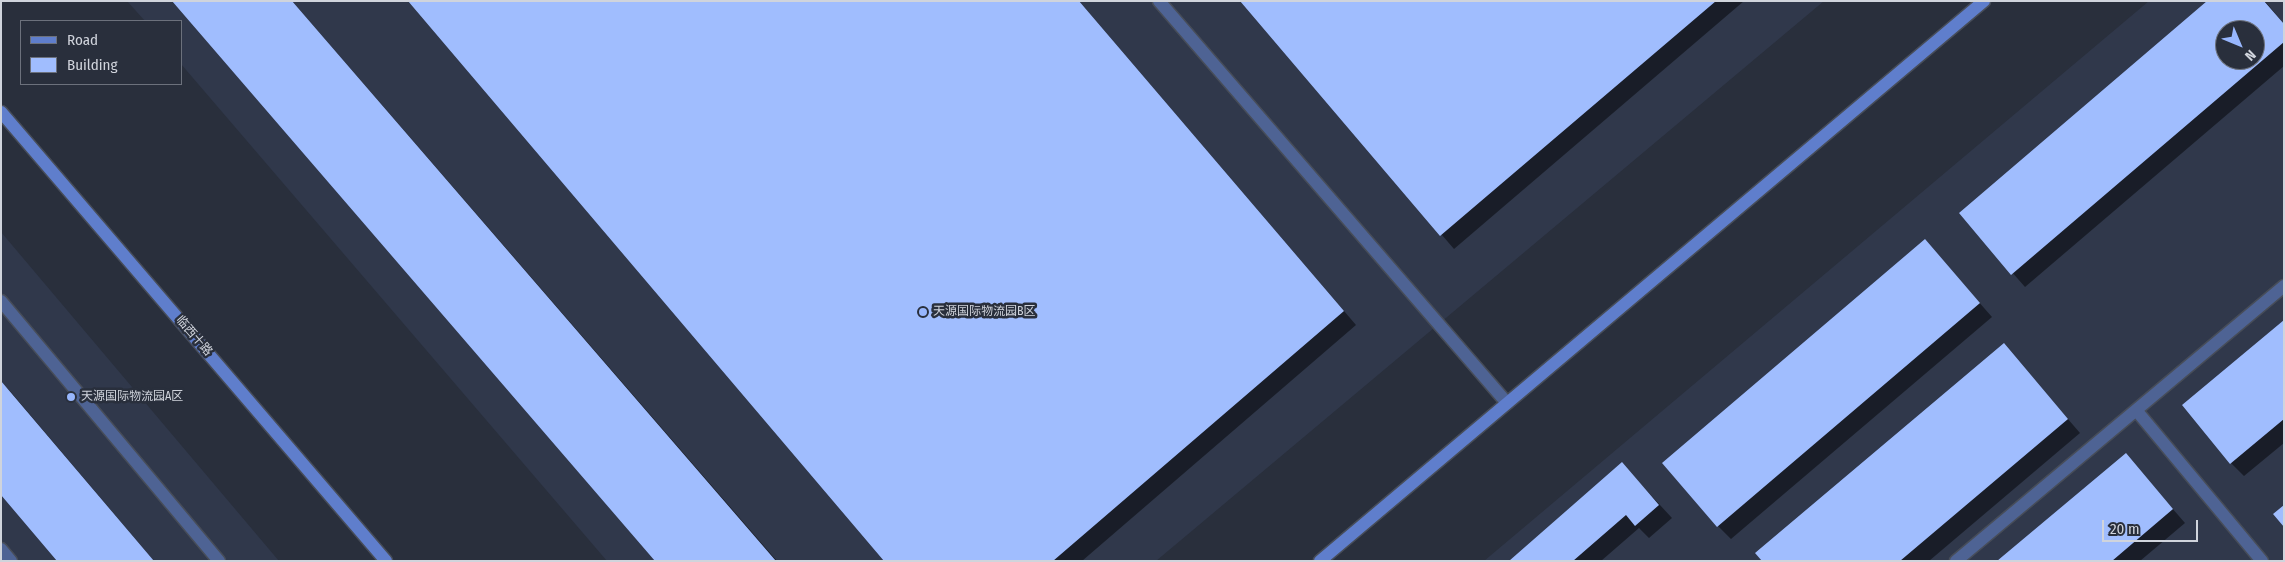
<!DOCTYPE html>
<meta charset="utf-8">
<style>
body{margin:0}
#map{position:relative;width:2285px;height:562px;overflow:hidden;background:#292f3c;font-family:"Fira Sans Condensed",sans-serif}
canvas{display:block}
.frame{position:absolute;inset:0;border:2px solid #d0d4dc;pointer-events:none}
.legend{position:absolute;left:20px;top:20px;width:162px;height:65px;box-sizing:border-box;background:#292f3c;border:1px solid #6c717c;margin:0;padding:6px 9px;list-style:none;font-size:15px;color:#d0d4dc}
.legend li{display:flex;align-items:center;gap:10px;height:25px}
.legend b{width:25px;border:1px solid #6c717c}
.north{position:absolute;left:2215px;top:20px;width:50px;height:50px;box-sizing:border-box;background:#292f3c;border:1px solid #6c717c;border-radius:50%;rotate:135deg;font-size:14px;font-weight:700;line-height:20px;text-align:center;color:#d0d4dc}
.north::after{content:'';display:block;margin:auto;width:18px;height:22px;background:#97b6fd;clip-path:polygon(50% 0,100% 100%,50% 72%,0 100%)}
.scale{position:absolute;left:2102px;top:520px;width:96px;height:22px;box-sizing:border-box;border:2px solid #d0d4dc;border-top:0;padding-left:6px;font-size:15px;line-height:18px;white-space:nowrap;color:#d0d4dc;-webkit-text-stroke:4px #292f3c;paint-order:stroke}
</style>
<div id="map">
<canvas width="2285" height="562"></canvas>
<div class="frame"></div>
<ul class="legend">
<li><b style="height:6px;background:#5f7ecc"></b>Road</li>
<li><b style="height:14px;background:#a0bdfe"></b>Building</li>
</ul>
<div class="north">N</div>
<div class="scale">20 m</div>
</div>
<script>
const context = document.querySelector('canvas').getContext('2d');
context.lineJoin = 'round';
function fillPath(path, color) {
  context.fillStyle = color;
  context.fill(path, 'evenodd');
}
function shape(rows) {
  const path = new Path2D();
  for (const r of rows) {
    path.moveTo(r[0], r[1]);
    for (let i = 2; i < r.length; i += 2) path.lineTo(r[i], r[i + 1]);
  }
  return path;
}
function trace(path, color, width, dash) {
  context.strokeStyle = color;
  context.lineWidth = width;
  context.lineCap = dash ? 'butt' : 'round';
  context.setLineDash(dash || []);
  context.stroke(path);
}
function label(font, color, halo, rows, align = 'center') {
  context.font = font + ' "Fira Sans Condensed","Noto Sans SC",sans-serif';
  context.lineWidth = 5;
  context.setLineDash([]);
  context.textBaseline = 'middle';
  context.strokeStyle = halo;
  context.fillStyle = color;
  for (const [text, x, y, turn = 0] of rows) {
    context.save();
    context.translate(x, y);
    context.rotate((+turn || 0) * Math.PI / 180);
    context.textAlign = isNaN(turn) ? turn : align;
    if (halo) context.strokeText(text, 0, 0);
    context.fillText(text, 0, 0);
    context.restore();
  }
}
const built = shape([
 [127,1,1824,1,1156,561,607,561,181,64,181,21,145,21],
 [2149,1,2284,1,2284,561,1484,561],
 [2225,30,2255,30,2255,60,2225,60],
 [1,232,279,561,1,561]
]);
const shadow = shape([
 [292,1,777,561,656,561],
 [1079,1,1356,325,1082,561,885,561],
 [1241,1,1744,1,1454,249],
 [2209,1,2265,1,2284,24,2284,66,2025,287,1961,214],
 [2225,30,2255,30,2255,60,2225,60],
 [1925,241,1992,317,1731,539,1718,526],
 [2284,321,2284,443,2244,476,2231,463],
 [2004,345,2080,433,1929,561,1764,561],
 [1,382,10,391,154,561,58,561],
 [2126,455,2185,523,2140,561,1999,561],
 [1622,464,1672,518,1649,538,1639,528,1601,561,1511,561]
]);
const building = shape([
 [172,1,292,1,776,561,655,561],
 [408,1,1079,1,1344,311,1053,561,884,561],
 [1240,1,1716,1,1440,236],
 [2207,1,2264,1,2284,24,2284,42,2011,275,1959,213],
 [2225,30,2255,30,2255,60,2225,60],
 [1925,239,1980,303,1717,527,1662,463],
 [2284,320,2284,419,2230,464,2182,405],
 [2004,343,2068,419,1900,561,1762,561,1755,553],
 [1,381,154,561,57,561,1,495],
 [2126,453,2173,509,2112,561,1997,561],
 [1622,462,1659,505,1635,526,1626,515,1573,561,1509,561],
 [2284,505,2284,527,2273,514]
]);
const lane = shape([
 [1159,1,1507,403],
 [1,301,219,561],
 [2136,410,2262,561],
 [1,549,11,561],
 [1956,561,2284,286]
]);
const secondary = shape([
 [1,112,386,561],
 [1320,561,1984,1]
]);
const markers = [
 [923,312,5,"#97b6fd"],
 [71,397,5,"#97b6fd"]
];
const poiNames = [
 ["天源国际物流园B区",933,312],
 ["天源国际物流园A区",81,397]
];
const streetNames = [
 ["临西十路",194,336,49]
];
fillPath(built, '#30384b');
fillPath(shadow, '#0007');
fillPath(building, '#a0bdfe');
trace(lane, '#474d59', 15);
trace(secondary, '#474d59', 15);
trace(lane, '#4e6394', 12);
trace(secondary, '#5f7ecc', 12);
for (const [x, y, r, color] of markers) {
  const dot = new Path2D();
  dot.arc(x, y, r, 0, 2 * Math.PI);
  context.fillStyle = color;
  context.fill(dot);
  trace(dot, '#292f3c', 2);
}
label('12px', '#d0d4dc', '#292f3c', poiNames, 'left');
label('12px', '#d0d4dc', '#292f3c', streetNames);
</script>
